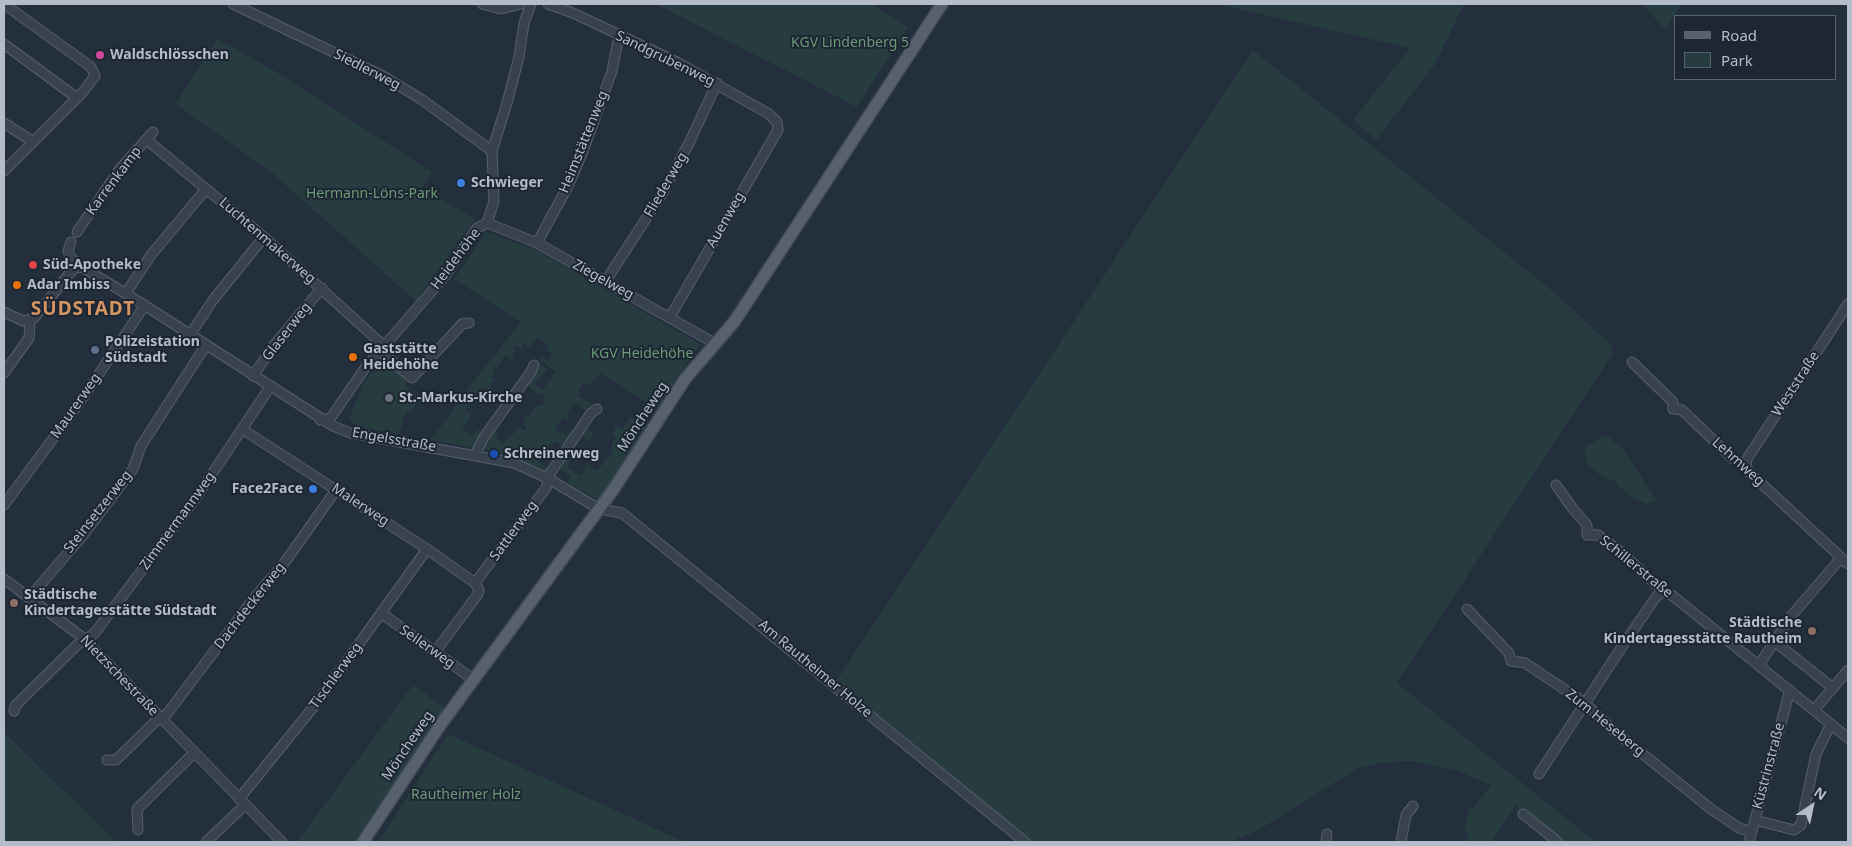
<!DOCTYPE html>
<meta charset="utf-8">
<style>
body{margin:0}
#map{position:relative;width:1852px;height:846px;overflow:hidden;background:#242f3e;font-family:"Noto Sans",sans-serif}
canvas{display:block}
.frame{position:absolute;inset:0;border:5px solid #b4bcc9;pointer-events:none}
.legend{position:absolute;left:1674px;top:15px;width:162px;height:65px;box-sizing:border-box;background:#1d2633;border:1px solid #59626f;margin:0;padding:6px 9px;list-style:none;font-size:15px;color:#b4bcc9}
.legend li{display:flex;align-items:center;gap:10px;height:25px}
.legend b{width:25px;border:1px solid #59626f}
.north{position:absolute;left:1787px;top:781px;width:50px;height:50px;-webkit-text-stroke:4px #1d2633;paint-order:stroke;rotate:34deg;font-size:14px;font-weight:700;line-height:20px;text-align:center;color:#b4bcc9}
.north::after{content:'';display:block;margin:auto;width:18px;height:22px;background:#b4bcc9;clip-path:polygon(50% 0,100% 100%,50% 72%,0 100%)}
</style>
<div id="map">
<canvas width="1852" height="846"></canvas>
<div class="frame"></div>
<ul class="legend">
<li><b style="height:6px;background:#56606e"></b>Road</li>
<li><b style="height:14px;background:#263c3f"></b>Park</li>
</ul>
<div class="north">N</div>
</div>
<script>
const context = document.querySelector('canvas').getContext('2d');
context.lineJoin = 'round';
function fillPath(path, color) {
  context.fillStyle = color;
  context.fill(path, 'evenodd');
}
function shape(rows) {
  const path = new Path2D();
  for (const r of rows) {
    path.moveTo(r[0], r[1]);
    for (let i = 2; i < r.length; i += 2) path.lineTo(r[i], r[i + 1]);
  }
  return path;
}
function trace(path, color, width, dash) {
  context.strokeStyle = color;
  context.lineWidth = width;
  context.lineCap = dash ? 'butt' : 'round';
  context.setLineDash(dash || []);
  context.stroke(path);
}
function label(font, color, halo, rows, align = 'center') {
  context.font = font + ' "Noto Sans",sans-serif';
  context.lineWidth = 4;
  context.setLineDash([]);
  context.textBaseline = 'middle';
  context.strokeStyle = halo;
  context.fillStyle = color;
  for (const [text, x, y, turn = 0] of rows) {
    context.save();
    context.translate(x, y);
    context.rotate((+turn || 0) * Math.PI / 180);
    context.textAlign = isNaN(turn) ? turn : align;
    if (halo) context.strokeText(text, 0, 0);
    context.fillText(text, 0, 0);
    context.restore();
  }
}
const green = shape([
 [656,4,871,4,908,27,857,107],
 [1217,4,1464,4,1435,64,1376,140,1353,120,1410,48],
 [1643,4,1682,4,1665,30],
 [217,39,270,68,432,172,422,188,475,219,416,301,271,172,176,104],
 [1253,50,1556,294,1611,345,1613,353,1397,683,1596,842,1562,842,1515,805,1492,842,1467,842,1468,834,1464,833,1469,808,1473,808,1491,785,1456,770,1410,761,1381,763,1358,768,1257,831,1229,842,1032,842,837,680],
 [486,232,536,250,700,344,657,409,601,373,593,380,591,386,586,383,582,385,578,391,580,393,578,396,594,405,589,412,575,403,566,414,570,417,567,420,563,418,555,429,558,433,560,432,566,436,569,432,573,435,560,453,558,453,563,446,556,441,553,444,551,443,544,452,547,455,544,459,538,454,534,458,549,469,547,472,519,459,483,449,494,429,496,434,499,433,497,439,503,443,512,433,514,434,518,428,517,425,525,431,527,428,523,425,525,419,522,417,527,417,534,411,533,408,544,404,544,395,541,393,539,395,526,385,542,365,547,369,535,384,542,390,556,372,540,360,542,357,548,361,553,354,546,349,548,346,545,343,537,337,529,347,524,343,521,349,516,345,513,349,516,351,512,357,514,359,513,361,505,355,501,361,505,366,500,362,497,369,495,367,493,369,495,372,491,377,495,380,490,386,492,388,488,391,482,387,477,394,480,396,478,399,483,402,481,405,473,399,465,410,472,415,462,429,471,436,477,429,483,433,474,448,431,440,474,381,521,322,454,279],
 [380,363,395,369,407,381,404,384,419,397,412,412,406,411,399,434,355,426,349,418,366,379],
 [630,417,647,429,601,497,595,498,568,483,571,476,558,468,566,457,570,460,568,468,581,476,587,464,597,471,612,452,612,443,616,437,612,434,616,429,614,427,615,424,622,429],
 [587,425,590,426,588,429,593,433,590,442,580,435],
 [1608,436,1623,449,1656,500,1648,504,1634,498,1618,486,1615,479,1609,480,1600,475,1586,463,1585,447,1601,437],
 [413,685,446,709,356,842,297,842],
 [4,732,116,842,4,842],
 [448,734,685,842,378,842]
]);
const minor = shape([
 [233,4,383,76,421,99,492,151],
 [482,4,501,9,521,4],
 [548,4,573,13,677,62,769,114,777,122,778,130,670,317],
 [4,44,77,98],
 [4,123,32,141],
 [147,140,264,237,384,346],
 [4,171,82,93,95,76,91,67,4,4],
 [487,223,537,243,716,344],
 [487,223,494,201,492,151,507,103,519,57,524,23,531,4],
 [77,232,119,170,153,132],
 [71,242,68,251,70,257,82,267],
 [537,243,568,186,582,154,612,71,619,36],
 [605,282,662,194,690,141,717,83],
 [126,293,151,255,206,189],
 [4,312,23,321,34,318,69,274,75,268,82,267,141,303,333,426,350,433,514,463,549,479,599,509,622,513,1025,842],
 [190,335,213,300,264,237],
 [380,351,412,378,462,324,469,323],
 [1632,362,1673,402,1673,409,1682,410,1733,459,1746,466,1749,472,1848,564],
 [4,373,29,338,30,320],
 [253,376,274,345,322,288],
 [320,420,329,419,332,416,365,368,445,276,477,228,487,223],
 [242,429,427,549,475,583],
 [475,455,484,437,531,372,534,365],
 [1746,466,1747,459,1848,304],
 [1556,485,1573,509,1587,525,1587,535,1598,535,1621,552,1663,591,1673,596,1848,738],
 [4,505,80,402,145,305],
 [4,579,82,637,282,842],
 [29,598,84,534,133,469,141,446,206,345],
 [1467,609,1509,653,1511,661,1525,663,1585,703,1613,730,1711,809,1739,828,1752,832],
 [381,613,474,680],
 [1774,641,1833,688],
 [435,652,478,594,479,590,475,583,546,488,551,472,591,413,597,409],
 [1759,665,1792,615,1841,558],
 [1814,710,1848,670],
 [14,711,16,705,78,644,94,634,196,498,270,387],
 [107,760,116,760,157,720,167,714,255,597,285,562,336,490],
 [1539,774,1625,642,1656,597,1663,591],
 [239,799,315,705,427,549],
 [1523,814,1558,842],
 [1755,820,1794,830,1801,825,1816,754,1831,724],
 [138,830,137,809,194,753],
 [206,842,245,805],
 [1326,842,1327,834],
 [1401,842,1406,815,1413,806],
 [1749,842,1790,690]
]);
const major = shape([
 [363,842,441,724,613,490,685,379,734,322,942,4]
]);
const markers = [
 [100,55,5,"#d1479c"],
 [461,183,5,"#3f7fe0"],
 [33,265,5,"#e0444e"],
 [17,285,5,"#e8710a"],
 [95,350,5,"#5c6f8a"],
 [353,357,5,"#e8710a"],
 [389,398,5,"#6b7280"],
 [494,454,5,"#1a4fb4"],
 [313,489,5,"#3f7fe0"],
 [14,603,5,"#8d6e63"],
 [1812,631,5,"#8d6e63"]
];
const parkNames = [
 ["KGV Lindenberg 5",850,43],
 ["Hermann-Löns-Park",372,194],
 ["KGV Heidehöhe",642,354],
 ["Rautheimer Holz",466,795]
];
const poiNames = [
 ["Waldschlösschen",110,55],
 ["Schwieger",471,183],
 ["Süd-Apotheke",43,265],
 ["Adar Imbiss",27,285],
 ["Polizeistation",105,342],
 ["Südstadt",105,358],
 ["Gaststätte",363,349],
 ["Heidehöhe",363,365],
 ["St.-Markus-Kirche",399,398],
 ["Schreinerweg",504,454],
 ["Face2Face",303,489,"right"],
 ["Städtische",24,595],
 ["Kindertagesstätte Südstadt",24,611],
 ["Städtische",1802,623,"right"],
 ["Kindertagesstätte Rautheim",1802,639,"right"]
];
const streetNames = [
 ["Sandgrubenweg",665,59,26],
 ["Siedlerweg",367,70,27],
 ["Heimstättenweg",584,142,-68],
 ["Karrenkamp",114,181,-53],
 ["Fliederweg",666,185,-60],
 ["Auenweg",726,220,-60],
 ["Luchtenmakerweg",267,241,41],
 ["Heidehöhe",456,259,-53],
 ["Ziegelweg",603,280,29],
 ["Glaserweg",287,332,-52],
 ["Weststraße",1796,384,-57],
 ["Maurerweg",76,406,-55],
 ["Möncheweg",643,417,-57],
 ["Engelsstraße",394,440,10],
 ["Lehmweg",1738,462,42],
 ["Malerweg",360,505,33],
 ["Steinsetzerweg",98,512,-52],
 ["Zimmermannweg",178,521,-54],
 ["Sattlerweg",514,531,-54],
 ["Schillerstraße",1636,567,39],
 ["Dachdeckerweg",250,606,-52],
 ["Seilerweg",427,647,35],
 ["Am Rautheimer Holze",815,669,40],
 ["Nietzschestraße",119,676,46],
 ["Tischlerweg",336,676,-54],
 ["Zum Heseberg",1605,723,39],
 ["Möncheweg",408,746,-56],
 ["Küstrinstraße",1769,766,-75]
];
const districtNames = [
 ["SÜDSTADT",83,310]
];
fillPath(green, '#263c3f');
trace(minor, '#565f6c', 11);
trace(major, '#414a57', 14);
trace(minor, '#38414e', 9);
trace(major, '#56606e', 11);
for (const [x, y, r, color] of markers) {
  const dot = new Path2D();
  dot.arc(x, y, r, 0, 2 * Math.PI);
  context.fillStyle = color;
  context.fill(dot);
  trace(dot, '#1d2633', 2);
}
label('14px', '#6b9a76', '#1d2633', parkNames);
label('bold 14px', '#b4bcc9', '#1d2633', poiNames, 'left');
label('14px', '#b4bcc9', '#1d2633', streetNames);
context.letterSpacing = '1px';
label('bold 19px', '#d59563', '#1d2633', districtNames);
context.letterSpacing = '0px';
</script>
